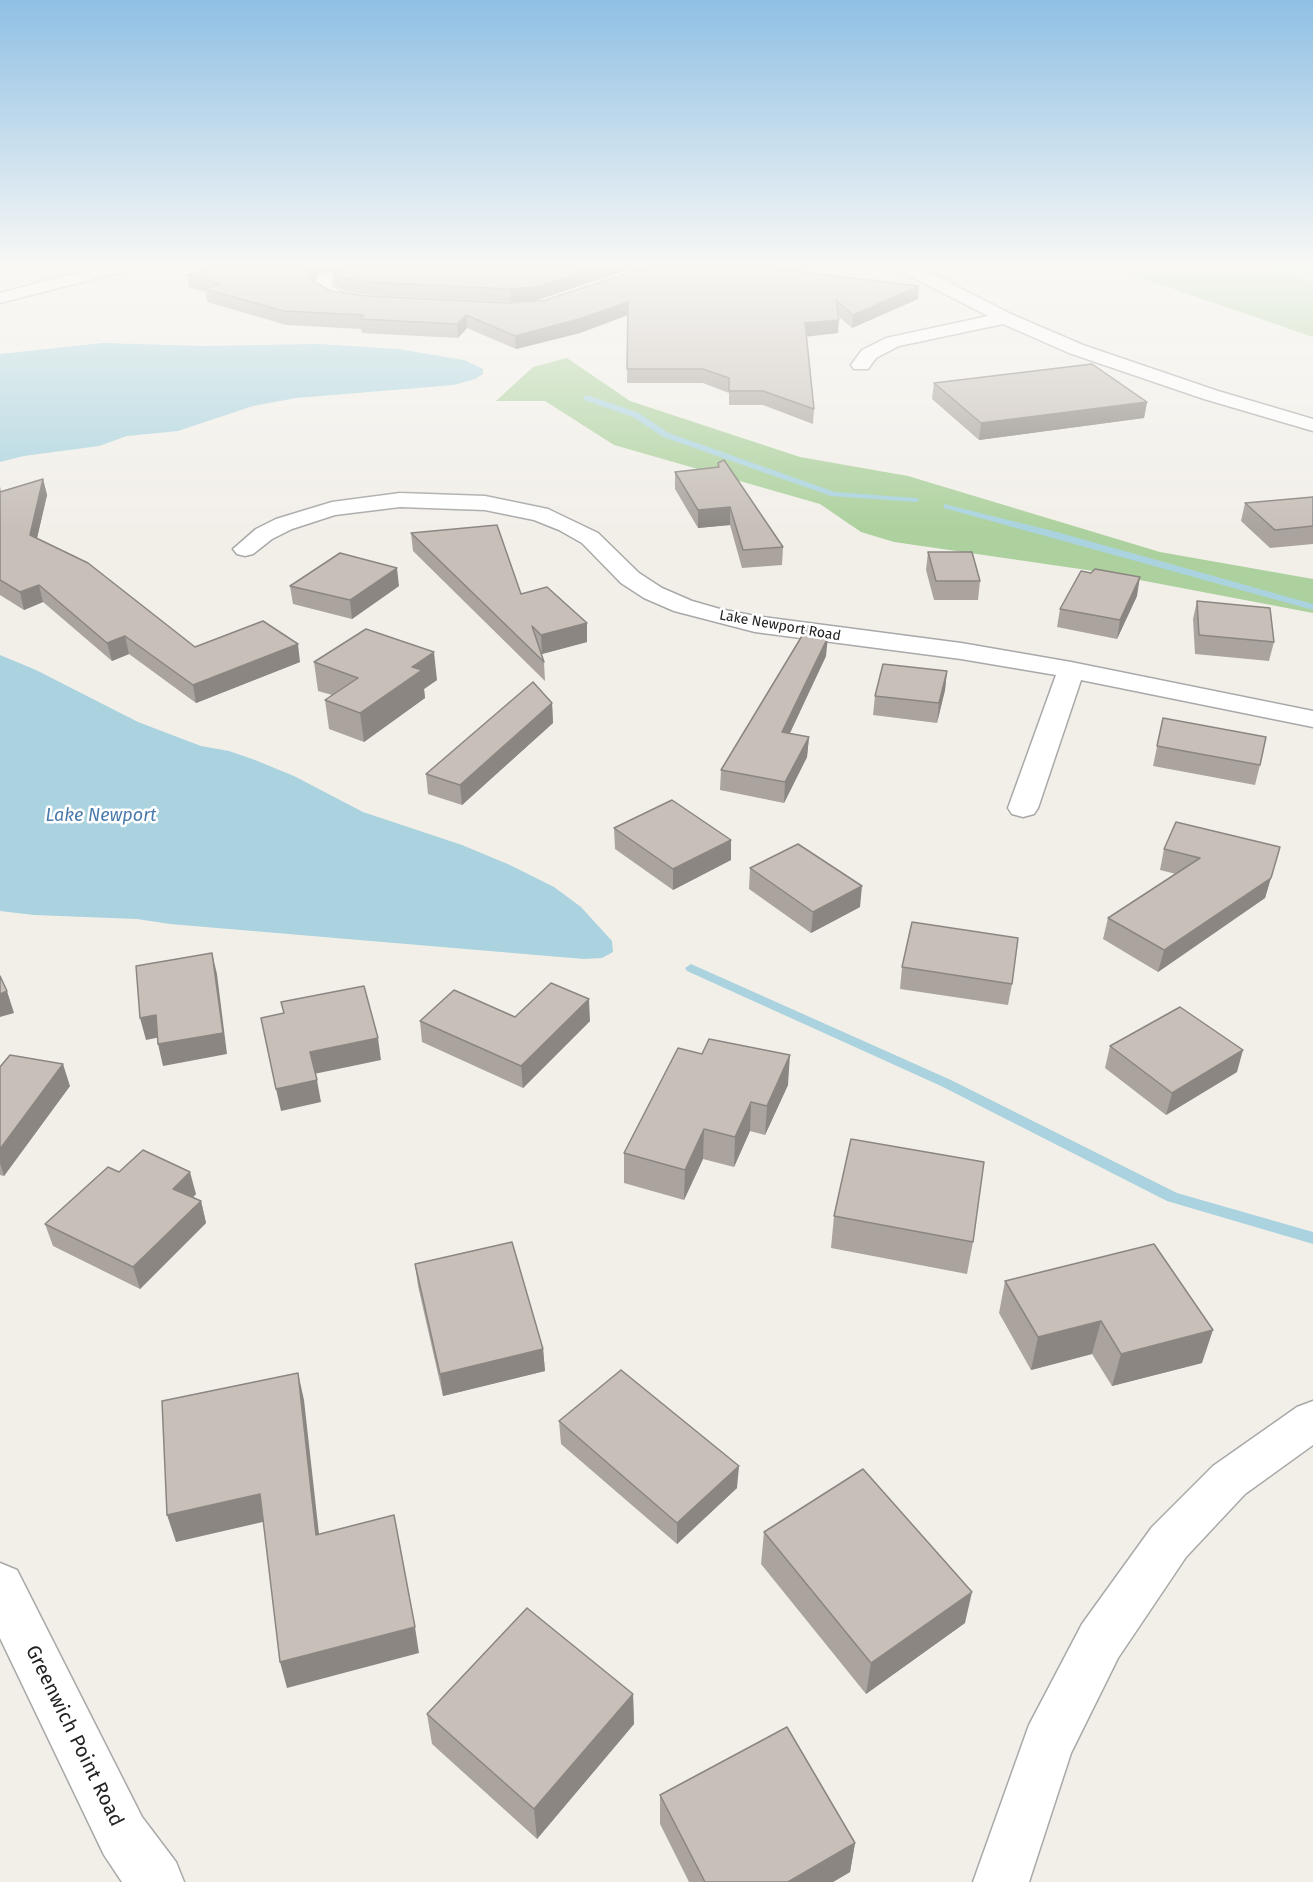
<!DOCTYPE html>
<style>
body{margin:0}
canvas{display:block;background:#f2efe9}
</style>
<canvas width="1313" height="1882"></canvas>
<script>
const context = document.querySelector('canvas').getContext('2d');
context.lineJoin = 'round';
function fillPath(path, color) {
  context.fillStyle = color;
  context.fill(path, 'evenodd');
}
function shape(rows) {
  const path = new Path2D();
  for (const r of rows) {
    path.moveTo(r[0], r[1]);
    for (let i = 2; i < r.length; i += 2) path.lineTo(r[i], r[i + 1]);
  }
  return path;
}
function trace(path, color, width, dash) {
  context.strokeStyle = color;
  context.lineWidth = width;
  context.lineCap = dash ? 'butt' : 'round';
  context.setLineDash(dash || []);
  context.stroke(path);
}
function label(font, color, halo, rows, align = 'center') {
  context.font = font + ' "Fira Sans",sans-serif';
  context.lineWidth = 5;
  context.setLineDash([]);
  context.textBaseline = 'middle';
  context.strokeStyle = halo;
  context.fillStyle = color;
  for (const [text, x, y, turn = 0] of rows) {
    context.save();
    context.translate(x, y);
    context.rotate((+turn || 0) * Math.PI / 180);
    context.textAlign = isNaN(turn) ? turn : align;
    if (halo) context.strokeText(text, 0, 0);
    context.fillText(text, 0, 0);
    context.restore();
  }
}
const forest = shape([
 [1116,267,1313,267,1313,337,1153,282],
 [567,358,630,401,800,457,908,476,1160,552,1313,579,1313,613,1087,570,894,542,861,532,820,504,614,445,545,401,496,401,533,367]
]);
const park = shape([
 [1263,267,1313,267,1313,282]
]);
const water = shape([
 [103,343,203,346,319,344,398,349,464,360,483,369,483,374,475,379,454,385,296,398,253,406,178,431,127,436,99,446,24,456,0,462,0,354],
 [0,655,36,670,138,722,201,746,229,751,255,760,294,776,363,812,462,845,510,865,554,887,581,907,612,941,613,952,602,958,584,959,170,924,137,919,34,915,0,911]
]);
const stream = shape([
 [1307,267,1313,267,1313,270,1308,268,1307,267],
 [584,396,590,396,639,413,669,433,835,492,916,498,920,500,916,502,831,496,663,437,633,417,584,400,584,396],
 [944,504,1057,532,1313,604,1313,610,944,508,944,504],
 [691,964,951,1080,1177,1193,1313,1232,1313,1244,1167,1201,941,1086,687,971,685,968,691,964]
]);
const minor = shape([
 [99,267,127,267,125,271,0,303,0,293,99,267],
 [340,267,363,267,361,271,333,282,331,286,345,294,365,297,368,301,365,305,359,306,334,302,312,288,320,275,340,267],
 [898,267,919,267,1011,314,1083,345,1218,391,1313,419,1313,431,1204,399,1069,353,1003,324,899,346,876,358,868,369,854,369,851,365,862,350,886,338,988,316,900,271,898,267],
 [400,493,485,496,548,509,598,533,639,573,662,588,692,601,720,609,755,616,961,643,1071,662,1313,711,1313,727,1081,680,1038,808,1034,814,1023,817,1012,814,1008,808,1056,675,961,659,755,632,674,611,644,598,621,583,582,543,559,530,534,520,485,510,400,507,335,515,292,529,272,539,253,554,245,556,237,554,233,549,256,529,276,519,332,502,400,493],
 [1313,1401,1313,1445,1245,1494,1186,1557,1118,1658,1071,1753,1029,1882,973,1882,1029,1725,1082,1624,1152,1527,1213,1466,1297,1407,1313,1401],
 [0,1563,17,1570,142,1817,176,1862,184,1882,122,1882,104,1855,0,1638,0,1563]
]);
const wall = shape([
 [637,267,537,300,511,302,370,295,345,291,334,285,332,272],
 [799,271,918,299,852,328,838,316,838,333,807,336,814,409,813,424,763,405,729,405,729,393,703,383,627,383,628,315,580,333,516,349,467,328,458,338,362,333,361,329,286,325,207,302,206,292,189,288,187,275,319,273,314,282,331,291,368,296,510,303,545,300],
 [934,383,1147,402,1144,418,979,440,932,399],
 [718,463,783,547,782,565,742,568,730,525,698,528,675,489,675,472,718,467],
 [43,479,47,495,37,538,195,647,300,662,196,703,129,654,112,661,43,602,24,610,0,595,0,486,1,491],
 [1313,497,1313,544,1270,548,1241,521,1245,503],
 [411,533,521,594,587,623,587,642,542,654,541,653,544,662,545,681,413,551],
 [928,552,980,581,978,600,934,600,926,570],
 [1091,573,1137,596,1117,639,1057,627,1060,609],
 [290,586,399,586,352,619,293,604],
 [1197,601,1274,642,1269,661,1195,654,1193,619],
 [826,656,790,733,809,737,807,757,784,803,720,790,721,770],
 [314,662,437,680,424,689,425,698,364,742,329,729,325,700,332,695,318,691],
 [947,671,945,690,937,723,873,715,875,696],
 [552,703,553,723,462,805,428,794,426,774],
 [1163,718,1260,765,1255,785,1153,766],
 [614,828,731,840,731,860,673,890,615,849],
 [1164,849,1274,868,1265,898,1158,972,1103,939,1108,918,1176,874,1160,870],
 [750,868,860,907,811,933,749,889],
 [902,967,1012,984,1008,1005,900,989],
 [515,1017,590,1021,523,1088,422,1042,420,1021],
 [1110,1046,1237,1072,1166,1115,1105,1068],
 [0,1067,70,1086,4,1176,0,1175],
 [788,1085,765,1135,750,1131,734,1167,703,1159,684,1200,624,1183,624,1153],
 [119,1172,196,1194,193,1197,201,1201,206,1223,140,1289,53,1246,45,1224],
 [834,1216,973,1242,967,1274,831,1248],
 [415,1264,543,1349,545,1371,443,1396,418,1286],
 [1005,1281,1202,1363,1112,1386,1092,1354,1031,1370,999,1313],
 [559,1421,737,1488,677,1544,561,1444],
 [764,1532,965,1623,866,1694,761,1564],
 [633,1694,634,1724,537,1839,432,1744,427,1714],
 [660,1795,855,1843,850,1872,833,1882,689,1882,660,1824]
]);
const shadedWall = shape([
 [313,267,334,267,319,273,310,287,308,274],
 [597,267,637,267,537,300,511,302,510,289],
 [771,267,813,267,769,280],
 [919,286,918,299,852,328,853,315],
 [628,302,628,315,580,333,516,349,515,336],
 [466,315,467,328,458,338,457,324],
 [839,320,838,333,804,337,805,323],
 [1147,402,1144,418,979,440,981,423],
 [43,479,47,495,34,551,30,535],
 [730,507,730,525,698,528,698,510],
 [397,568,399,586,352,619,350,600],
 [1140,577,1137,596,1117,639,1120,620],
 [39,585,43,602,24,610,20,592],
 [587,623,587,642,542,654,541,635],
 [125,636,129,654,112,661,107,643],
 [828,637,826,656,781,752,782,732],
 [298,644,300,662,196,703,193,685],
 [434,652,437,680,424,689,425,698,364,742,360,713,412,667],
 [947,671,945,690,937,723,939,703],
 [552,703,553,723,462,805,460,785],
 [809,737,807,757,784,803,785,782],
 [731,840,731,860,673,890,673,869],
 [1280,847,1265,898,1158,972,1164,950],
 [862,886,860,907,811,933,813,912],
 [212,953,217,974,227,1054,163,1066,158,1044],
 [7,991,14,1013,0,1017,0,994],
 [589,999,590,1021,523,1088,521,1066],
 [156,1015,161,1037,146,1040,140,1018],
 [378,1038,381,1060,314,1074,310,1052],
 [1243,1050,1237,1072,1166,1115,1172,1093],
 [790,1055,788,1085,765,1135,767,1106],
 [63,1064,70,1086,4,1176,0,1163,0,1149],
 [317,1080,321,1102,281,1111,276,1089],
 [751,1102,750,1131,734,1167,735,1137],
 [704,1129,703,1159,684,1200,685,1170],
 [190,1172,196,1194,179,1211,173,1189],
 [201,1201,206,1223,140,1289,133,1267],
 [1101,1321,1092,1354,1031,1370,1038,1337],
 [1213,1330,1202,1363,1112,1386,1121,1354],
 [543,1349,545,1371,443,1396,440,1374],
 [298,1373,304,1400,322,1561,316,1535],
 [739,1466,737,1488,677,1544,677,1523],
 [260,1494,267,1521,176,1542,167,1515],
 [972,1592,965,1623,866,1694,871,1663],
 [415,1627,419,1653,287,1688,280,1662],
 [633,1694,634,1724,537,1839,534,1809],
 [855,1843,850,1872,833,1882,788,1882]
]);
const building = shape([
 [209,267,313,267,308,274,312,281,331,291,368,296,510,303,545,300,648,267,771,267,770,268,919,286,853,315,836,300,839,320,805,323,814,409,763,391,729,391,729,378,703,369,627,369,628,302,579,319,515,336,466,315,457,324,360,319,364,315,284,311,205,289,220,284,187,275,209,267],
 [344,267,597,267,536,287,510,289,369,282,343,278,332,272,344,267],
 [1092,364,1147,402,981,423,934,383,1092,364],
 [724,460,783,547,743,550,730,507,698,510,675,472,719,467,718,463,724,460],
 [43,479,30,535,88,563,195,647,263,621,298,644,193,685,125,636,107,643,39,585,20,592,0,580,0,492,43,479],
 [1313,497,1313,526,1275,530,1245,503,1313,497],
 [497,525,521,594,547,587,587,623,541,635,532,626,544,662,411,533,497,525],
 [928,552,972,552,980,581,936,581,928,552],
 [340,553,397,568,350,600,290,586,340,553],
 [1095,569,1140,577,1120,620,1060,609,1081,571,1091,573,1095,569],
 [1197,601,1270,608,1274,642,1199,635,1197,601],
 [808,626,828,637,782,732,809,737,785,782,721,770,808,626],
 [366,629,434,652,412,667,422,670,360,713,325,700,358,678,314,662,366,629],
 [883,664,947,671,939,703,875,696,883,664],
 [533,682,552,703,460,785,426,774,533,682],
 [1163,718,1266,737,1260,765,1157,746,1163,718],
 [672,800,731,840,673,869,614,828,672,800],
 [1176,822,1280,847,1271,878,1164,950,1108,918,1200,858,1164,849,1176,822],
 [798,844,862,886,813,912,750,868,798,844],
 [912,922,1018,938,1012,984,902,967,912,922],
 [212,953,223,1033,158,1044,156,1015,140,1018,136,966,212,953],
 [0,976,7,991,0,994,0,976],
 [551,983,589,999,521,1066,420,1021,454,990,515,1017,551,983],
 [364,986,378,1038,310,1052,317,1080,276,1089,261,1018,284,1013,281,1002,364,986],
 [1180,1007,1243,1050,1172,1093,1110,1046,1180,1007],
 [709,1039,790,1055,767,1106,751,1102,735,1137,704,1129,685,1170,624,1153,678,1048,702,1054,709,1039],
 [10,1055,63,1064,0,1149,0,1067,10,1055],
 [851,1139,984,1162,973,1242,834,1216,851,1139],
 [143,1150,190,1172,173,1189,201,1201,133,1267,45,1224,108,1167,119,1172,143,1150],
 [512,1242,543,1349,440,1374,415,1264,512,1242],
 [1154,1244,1213,1330,1121,1354,1101,1321,1038,1337,1005,1281,1154,1244],
 [621,1370,739,1466,677,1523,559,1421,621,1370],
 [298,1373,316,1535,394,1515,415,1627,280,1662,260,1494,167,1515,162,1401,298,1373],
 [863,1469,972,1592,871,1663,764,1532,863,1469],
 [527,1608,633,1694,534,1809,427,1714,527,1608],
 [787,1727,855,1843,788,1882,705,1882,660,1795,787,1727]
]);
const farStreetnames = [
 ["Lake Newport Road",780,626,10]
];
const waterNames = [
 ["Lake Newport",101,816]
];
const nearStreetnames = [
 ["Greenwich Point Road",74,1736,64]
];
fillPath(forest, '#add19e');
fillPath(park, '#c8facc');
fillPath(water, '#aad3df');
fillPath(stream, '#aad3df');
trace(minor, '#a9a9a9', 3);
fillPath(minor, '#fff');
fillPath(wall, '#aba49e');
fillPath(shadedWall, '#8b8681');
fillPath(building, '#c7bfb8');
trace(building, '#8b8681', 1.5);
const sky = context.createLinearGradient(0, 0, 0, 531);
sky.addColorStop(0, '#8fc0e4');
sky.addColorStop(0.5, '#f9f8f5');
sky.addColorStop(1, '#f9f8f500');
context.fillStyle = sky;
context.fillRect(0, 0, 1313, 531);
label('14px', '#222', '#fff', farStreetnames);
label('italic 18px', '#4a7aab', '#fff', waterNames);
label('20px', '#222', '#fff', nearStreetnames);
</script>
